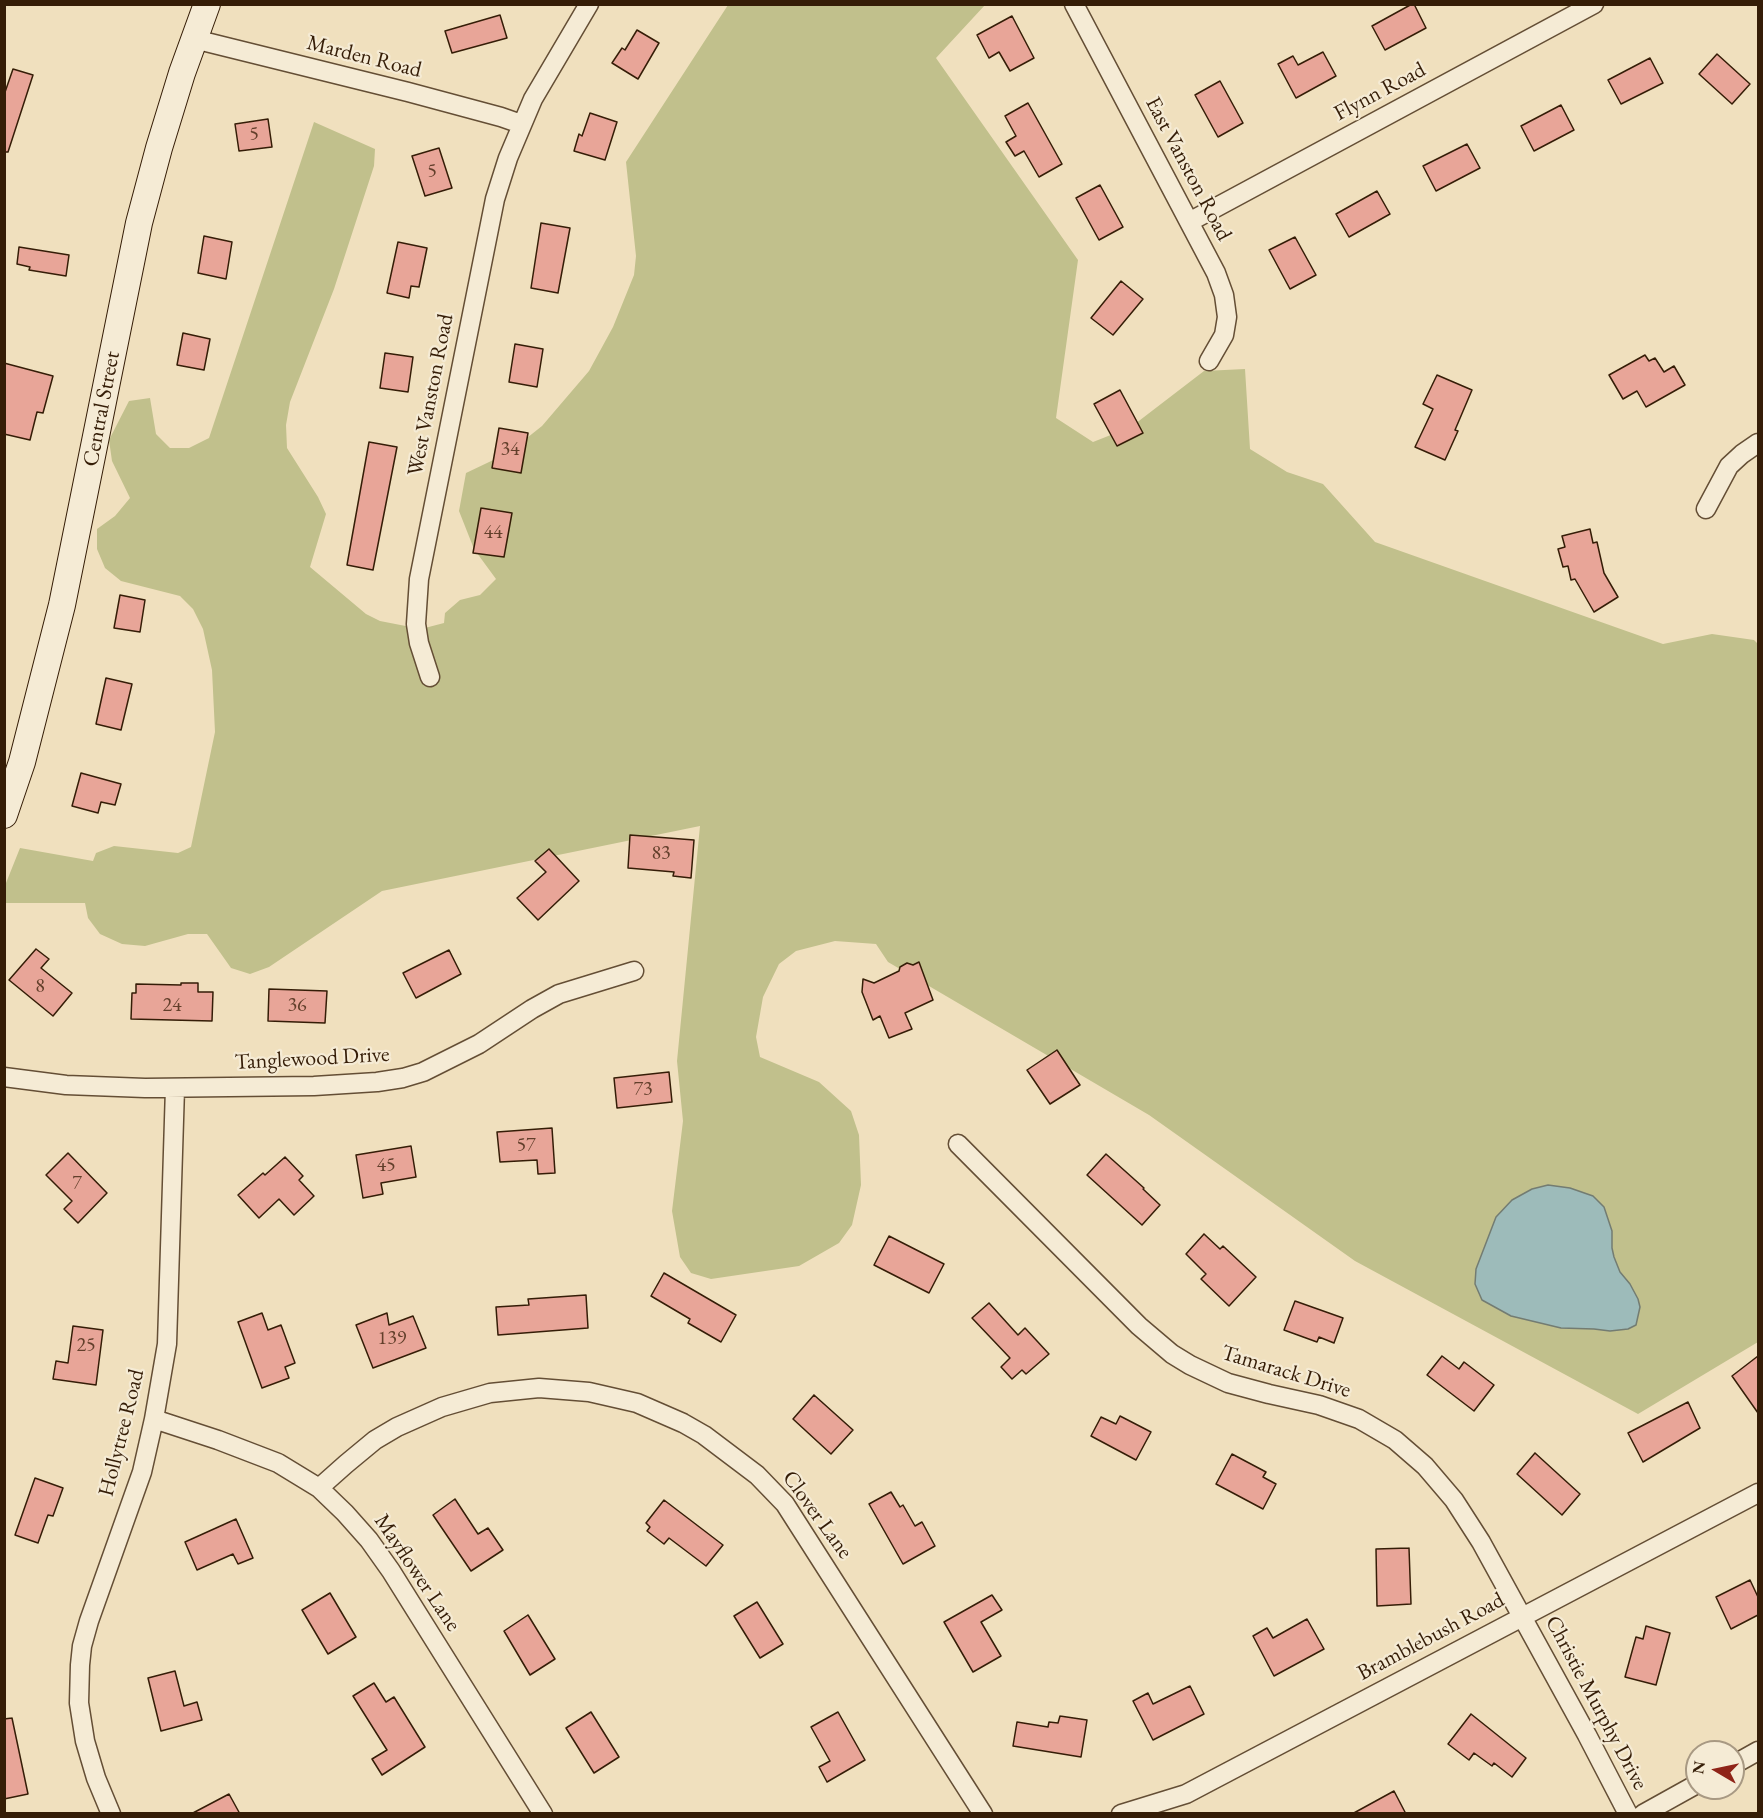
<!DOCTYPE html>
<style>
body{margin:0}
#map{position:relative;width:1763px;height:1818px;overflow:hidden;background:#f0e0be;font-family:"EB Garamond",serif}
canvas{display:block}
.frame{position:absolute;inset:0;border:6px solid #351d07;pointer-events:none}
.north{position:absolute;left:1685px;top:1740px;width:60px;height:60px;box-sizing:border-box;background:#f5ebd5;border:2px solid #a89983;border-radius:50%;rotate:279deg;font-size:16px;font-weight:700;line-height:24px;text-align:center;color:#351d07}
.north::after{content:'';display:block;margin:auto;width:21px;height:27px;background:#8f2418;clip-path:polygon(50% 0,100% 100%,50% 72%,0 100%)}
</style>
<div id="map">
<canvas width="1763" height="1818"></canvas>
<div class="frame"></div>
<div class="north">N</div>
</div>
<script>
const context = document.querySelector('canvas').getContext('2d');
context.lineJoin = 'round';
function fillPath(path, color) {
  context.fillStyle = color;
  context.fill(path, 'evenodd');
}
function shape(rows) {
  const path = new Path2D();
  for (const r of rows) {
    path.moveTo(r[0], r[1]);
    for (let i = 2; i < r.length; i += 2) path.lineTo(r[i], r[i + 1]);
  }
  return path;
}
function trace(path, color, width, dash) {
  context.strokeStyle = color;
  context.lineWidth = width;
  context.lineCap = dash ? 'butt' : 'round';
  context.setLineDash(dash || []);
  context.stroke(path);
}
function label(font, color, halo, rows, align = 'center') {
  context.font = font + ' "EB Garamond",serif';
  context.lineWidth = 4.5;
  context.setLineDash([]);
  context.textBaseline = 'middle';
  context.strokeStyle = halo;
  context.fillStyle = color;
  for (const [text, x, y, turn = 0] of rows) {
    context.save();
    context.translate(x, y);
    context.rotate((+turn || 0) * Math.PI / 180);
    context.textAlign = isNaN(turn) ? turn : align;
    if (halo) context.strokeText(text, 0, 0);
    context.fillText(text, 0, 0);
    context.restore();
  }
}
const green = shape([
 [728,5,985,5,936,58,1078,260,1056,418,1093,442,1131,427,1204,371,1245,369,1250,449,1287,472,1323,484,1375,542,1663,644,1712,634,1754,640,1758,644,1758,1342,1638,1414,1355,1261,1149,1115,888,962,876,944,835,941,796,951,779,964,763,997,756,1037,760,1057,819,1082,851,1111,859,1135,861,1185,852,1225,839,1243,799,1266,711,1279,691,1273,680,1257,672,1211,683,1121,677,1061,700,826,382,891,269,967,250,974,231,968,207,934,188,934,145,946,122,944,100,934,88,918,85,903,5,903,4,888,20,848,93,861,96,853,114,846,178,853,191,847,215,732,212,670,203,629,193,609,180,596,121,581,105,568,97,549,97,529,115,516,130,498,112,461,109,440,129,401,150,398,156,434,170,448,189,448,209,438,314,122,375,149,374,166,334,289,290,402,286,425,287,448,318,497,326,514,310,567,366,614,380,621,421,629,444,623,445,613,460,600,480,595,496,579,474,549,459,511,466,473,508,453,542,426,589,371,613,327,634,275,636,256,626,162]
]);
const water = shape([
 [1548,1185,1570,1188,1593,1196,1604,1207,1612,1231,1612,1248,1614,1257,1620,1272,1630,1284,1638,1299,1640,1307,1636,1325,1628,1329,1610,1331,1594,1329,1561,1328,1511,1316,1482,1300,1475,1284,1476,1269,1496,1217,1512,1200,1532,1189,1548,1185]
]);
const building = shape([
 [1412,4,1414,4,1426,28,1385,50,1372,26,1412,4],
 [500,15,507,38,452,53,445,31,500,15],
 [1012,16,1034,58,1010,71,999,52,989,58,977,35,1012,16],
 [637,30,659,43,638,79,612,63,622,48,625,50,637,30],
 [1323,52,1336,76,1296,98,1278,64,1293,56,1298,65,1323,52],
 [1717,54,1750,84,1732,104,1699,74,1717,54],
 [1650,58,1663,83,1621,104,1608,80,1650,58],
 [13,69,33,75,8,152,4,152,4,95,13,69],
 [1220,81,1243,123,1218,137,1195,95,1220,81],
 [1028,103,1062,164,1039,177,1024,151,1015,156,1006,142,1016,136,1005,116,1028,103],
 [1561,105,1574,130,1534,151,1521,126,1561,105],
 [590,113,617,122,605,160,574,151,579,134,582,136,590,113],
 [268,119,272,147,239,151,235,124,268,119],
 [1467,144,1480,168,1436,191,1423,166,1467,144],
 [439,148,452,188,425,196,412,156,439,148],
 [1100,185,1123,227,1099,240,1076,198,1100,185],
 [1377,191,1390,214,1349,237,1336,214,1377,191],
 [541,223,570,228,558,293,531,288,541,223],
 [204,236,232,242,226,279,198,273,204,236],
 [1295,237,1316,275,1290,289,1269,250,1295,237],
 [398,242,427,248,419,287,411,286,409,298,387,293,398,242],
 [19,247,69,255,66,276,29,270,30,267,17,264,19,247],
 [1121,281,1143,299,1113,335,1091,318,1121,281],
 [183,333,210,339,204,370,177,365,183,333],
 [515,344,543,349,537,387,509,382,515,344],
 [385,353,413,357,408,392,380,388,385,353],
 [1645,355,1649,361,1655,358,1664,372,1674,366,1685,385,1646,407,1637,391,1623,399,1609,375,1645,355],
 [4,363,53,376,43,413,37,412,30,440,4,434,4,363],
 [1437,375,1472,390,1455,430,1458,431,1445,460,1415,447,1433,409,1423,404,1437,375],
 [1120,390,1143,433,1117,446,1094,404,1120,390],
 [499,428,528,433,521,473,492,468,499,428],
 [369,442,397,447,373,570,347,565,369,442],
 [481,508,512,513,504,557,473,553,481,508],
 [1590,529,1593,543,1597,542,1604,573,1618,597,1594,612,1575,579,1571,580,1568,566,1563,567,1558,549,1565,547,1562,536,1590,529],
 [120,595,145,600,140,632,114,628,120,595],
 [106,678,132,684,121,730,96,724,106,678],
 [81,773,121,784,115,805,101,802,98,813,72,806,81,773],
 [630,835,694,840,691,878,673,876,674,872,628,868,630,835],
 [549,849,579,881,538,920,517,898,546,872,535,861,549,849],
 [36,949,49,959,41,968,72,993,53,1016,9,980,36,949],
 [449,950,461,974,416,998,403,973,449,950],
 [919,962,933,1000,905,1013,912,1029,889,1038,880,1016,873,1020,862,992,863,979,874,983,899,971,900,967,907,963,913,965,919,962],
 [181,983,198,983,198,992,213,992,212,1021,131,1019,132,993,136,993,136,984,181,985,181,983],
 [269,989,327,991,325,1023,268,1021,269,989],
 [1057,1050,1080,1085,1050,1104,1027,1070,1057,1050],
 [669,1072,672,1102,617,1108,614,1078,669,1072],
 [552,1128,555,1173,538,1174,537,1160,500,1162,497,1132,552,1128],
 [411,1146,416,1177,381,1183,383,1194,363,1198,356,1155,411,1146],
 [68,1153,107,1193,78,1223,64,1209,72,1201,46,1175,68,1153],
 [1106,1154,1144,1188,1143,1189,1160,1205,1142,1225,1087,1175,1106,1154],
 [285,1157,303,1176,299,1180,314,1196,294,1215,279,1199,259,1218,238,1195,263,1173,265,1175,285,1157],
 [1204,1234,1220,1249,1223,1246,1256,1277,1229,1306,1201,1279,1206,1274,1186,1254,1204,1234],
 [889,1236,944,1264,929,1293,874,1265,889,1236],
 [664,1273,736,1315,721,1342,688,1323,690,1319,651,1296,664,1273],
 [586,1295,588,1328,498,1335,496,1307,529,1305,528,1299,586,1295],
 [1295,1301,1343,1318,1334,1343,1319,1337,1317,1342,1284,1330,1295,1301],
 [989,1303,1018,1335,1025,1328,1049,1354,1026,1374,1022,1370,1012,1379,1001,1367,1010,1358,972,1318,989,1303],
 [262,1313,268,1330,281,1325,295,1363,285,1367,289,1378,262,1388,238,1322,262,1313],
 [387,1313,389,1325,413,1316,426,1348,373,1368,356,1325,387,1313],
 [73,1326,103,1330,96,1385,53,1379,56,1361,68,1363,73,1326],
 [1442,1356,1459,1369,1464,1362,1494,1385,1474,1411,1427,1375,1442,1356],
 [1758,1356,1758,1413,1732,1376,1758,1356],
 [814,1395,853,1430,831,1454,793,1419,814,1395],
 [1688,1402,1700,1428,1643,1462,1628,1433,1688,1402],
 [1120,1416,1151,1432,1136,1460,1091,1436,1101,1417,1116,1424,1120,1416],
 [1535,1453,1580,1494,1562,1515,1517,1474,1535,1453],
 [1232,1454,1266,1472,1263,1477,1276,1484,1263,1509,1216,1484,1232,1454],
 [35,1478,63,1488,53,1516,48,1515,38,1543,15,1535,35,1478],
 [891,1492,900,1507,903,1505,915,1526,922,1522,935,1546,903,1564,869,1504,891,1492],
 [455,1499,478,1534,488,1528,503,1550,471,1571,433,1515,455,1499],
 [664,1500,723,1545,706,1566,669,1538,664,1544,647,1531,650,1527,646,1523,664,1500],
 [236,1519,253,1558,238,1564,233,1554,197,1570,185,1542,236,1519],
 [1409,1548,1411,1604,1377,1606,1376,1549,1409,1548],
 [1750,1580,1758,1597,1758,1615,1731,1629,1716,1597,1750,1580],
 [330,1593,356,1637,328,1654,302,1610,330,1593],
 [992,1595,1002,1610,981,1622,1001,1656,973,1672,944,1622,992,1595],
 [757,1602,783,1644,760,1658,734,1616,757,1602],
 [528,1615,555,1659,530,1675,504,1631,528,1615],
 [1307,1619,1324,1649,1274,1676,1253,1636,1267,1628,1273,1638,1307,1619],
 [1646,1626,1670,1633,1656,1685,1625,1677,1636,1637,1643,1639,1646,1626],
 [175,1671,184,1706,197,1702,202,1720,161,1731,148,1678,175,1671],
 [374,1683,386,1702,394,1697,425,1747,382,1775,372,1759,387,1750,353,1696,374,1683],
 [1190,1686,1204,1714,1153,1740,1133,1701,1148,1693,1153,1704,1190,1686],
 [591,1712,619,1757,594,1773,566,1728,591,1712],
 [838,1712,865,1760,827,1782,819,1767,830,1761,811,1727,838,1712],
 [1471,1714,1526,1758,1512,1777,1494,1763,1492,1766,1474,1753,1469,1760,1448,1744,1471,1714],
 [1060,1716,1087,1720,1081,1757,1013,1746,1017,1722,1048,1727,1049,1722,1058,1723,1060,1716],
 [12,1718,28,1794,4,1799,4,1719,12,1718],
 [1394,1791,1406,1814,1352,1814,1394,1791],
 [229,1794,240,1814,191,1814,229,1794]
]);
const street = shape([
 [1074,4,1216,273,1224,295,1227,317,1224,335,1209,361],
 [194,39,408,92,501,117,521,124],
 [1189,222,1594,4],
 [1706,509,1729,466,1742,454,1758,443],
 [430,677,419,643,416,624,419,579,495,199,508,158,533,99,589,4],
 [4,1077,66,1085,145,1088,314,1086,377,1082,403,1078,423,1072,479,1044,532,1009,559,994,634,971],
 [958,1144,1139,1326,1172,1354,1190,1365,1228,1383,1269,1394,1319,1405,1359,1419,1395,1440,1425,1466,1454,1500,1481,1542,1587,1735,1628,1814],
 [154,1419,218,1440,278,1463,319,1488,345,1513,369,1540,391,1571,543,1814],
 [319,1488,346,1464,375,1440,397,1427,442,1407,490,1393,539,1388,589,1392,637,1403,683,1423,704,1435,757,1475,785,1504,983,1814],
 [1733,1765,1758,1751],
 [111,1814,96,1778,85,1741,79,1703,80,1665,82,1646,89,1621,142,1472,154,1419,167,1344,175,1088],
 [1121,1814,1186,1794,1758,1493],
 [1643,1814,1697,1784]
]);
const secondary = shape([
 [4,815,22,762,62,605,139,223,159,148,182,73,207,4]
]);
const numberNames = [
 ["5",254,135],
 ["5",432,172],
 ["34",510,450],
 ["44",493,533],
 ["83",661,854],
 ["8",40,987],
 ["24",172,1006],
 ["36",297,1006],
 ["73",643,1090],
 ["57",526,1146],
 ["45",386,1166],
 ["7",77,1184],
 ["139",392,1339],
 ["25",86,1346]
];
const streetNames = [
 ["Marden Road",364,57,14],
 ["Flynn Road",1380,92,-28],
 ["East Vanston Road",1188,169,62],
 ["West Vanston Road",431,395,-79],
 ["Central Street",102,409,-79],
 ["Tanglewood Drive",312,1059,-3],
 ["Tamarack Drive",1286,1372,17],
 ["Hollytree Road",122,1433,-76],
 ["Clover Lane",817,1515,54],
 ["Mayflower Lane",417,1573,56],
 ["Bramblebush Road",1431,1637,-28],
 ["Christie Murphy Drive",1596,1703,62]
];
fillPath(green, '#c1c08c');
fillPath(water, '#9dbbba');
trace(water, '#737c72', 1.5);
fillPath(building, '#e8a598');
trace(building, '#351d07', 1.5);
trace(street, '#644e35', 21);
trace(secondary, '#351d07', 28);
trace(street, '#f5ebd5', 18);
trace(secondary, '#f5ebd5', 26);
label('20px', '#623f2b', null, numberNames);
label('22px', '#351d07', '#f5ebd5', streetNames);
</script>
